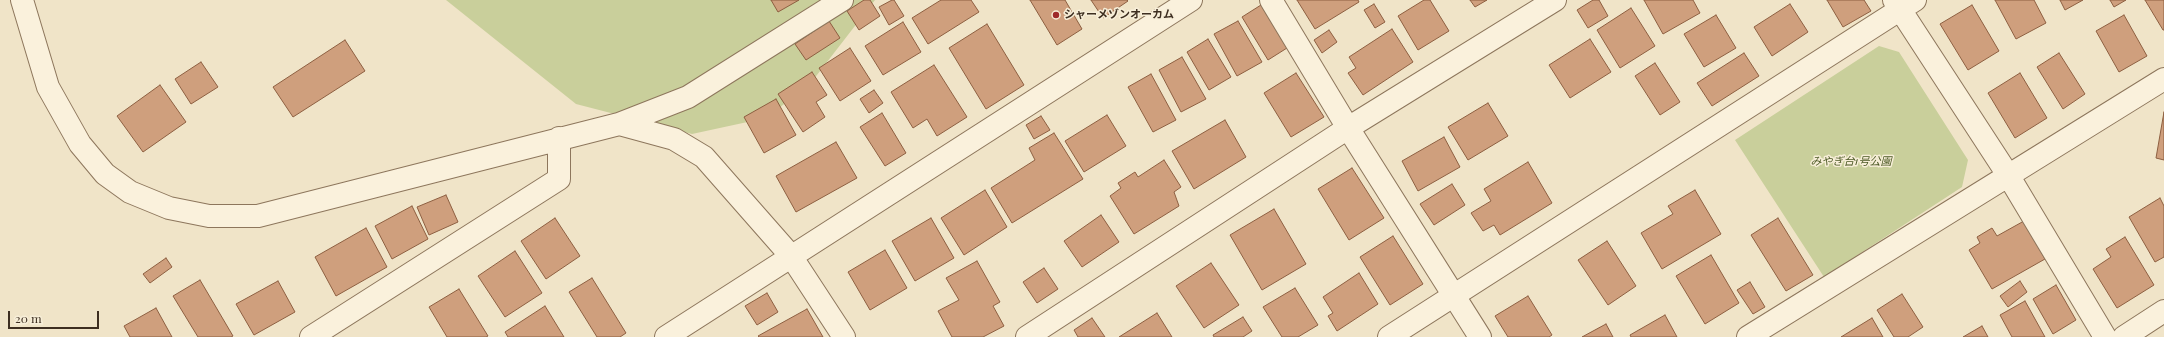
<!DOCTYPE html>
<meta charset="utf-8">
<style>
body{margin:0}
#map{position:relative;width:2164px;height:337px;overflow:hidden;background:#f0e4c8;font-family:"Playfair Display",serif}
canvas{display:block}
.scale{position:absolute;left:8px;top:311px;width:91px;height:18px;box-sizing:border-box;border:2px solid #3d2e20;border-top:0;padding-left:5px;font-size:12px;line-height:14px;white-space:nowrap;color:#3d2e20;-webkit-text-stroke:3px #f7eed8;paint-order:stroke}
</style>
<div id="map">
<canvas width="2164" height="337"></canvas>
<div class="scale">20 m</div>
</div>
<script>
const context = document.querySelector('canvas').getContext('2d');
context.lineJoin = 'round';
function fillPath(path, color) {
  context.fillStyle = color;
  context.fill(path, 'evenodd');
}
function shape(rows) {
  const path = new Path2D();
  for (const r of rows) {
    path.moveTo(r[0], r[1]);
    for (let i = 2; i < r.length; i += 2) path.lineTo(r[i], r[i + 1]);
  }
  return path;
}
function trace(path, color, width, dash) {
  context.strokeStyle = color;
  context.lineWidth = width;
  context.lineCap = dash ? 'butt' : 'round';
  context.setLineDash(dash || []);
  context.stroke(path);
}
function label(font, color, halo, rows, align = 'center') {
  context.font = font + ' "Playfair Display","Noto Sans JP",serif';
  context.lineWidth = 3;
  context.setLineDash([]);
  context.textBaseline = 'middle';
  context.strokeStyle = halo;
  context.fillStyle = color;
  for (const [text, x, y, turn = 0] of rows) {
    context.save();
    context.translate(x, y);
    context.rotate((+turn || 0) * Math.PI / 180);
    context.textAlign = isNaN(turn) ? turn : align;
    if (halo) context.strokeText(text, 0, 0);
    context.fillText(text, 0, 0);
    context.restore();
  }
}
const green = shape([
 [446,0,875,0,810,84,766,118,692,134,576,104],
 [1879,46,1899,52,1968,160,1962,187,1824,277,1735,140]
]);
const building = shape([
 [771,0,799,0,778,12,771,0],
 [864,0,870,0,880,16,859,30,847,11,864,0],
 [892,0,894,0,904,16,889,25,879,7,892,0],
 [941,0,971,0,979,12,928,44,912,18,941,0],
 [1030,0,1065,0,1082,29,1057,45,1030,0],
 [1091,0,1127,0,1128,1,1103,18,1091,0],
 [1297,0,1358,0,1359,2,1315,29,1297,0],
 [1424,0,1430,0,1449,31,1418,50,1398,16,1424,0],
 [1470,0,1487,0,1475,7,1470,0],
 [1593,0,1599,0,1608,16,1588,28,1577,10,1593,0],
 [1644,0,1693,0,1700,13,1663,34,1644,0],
 [1827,0,1864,0,1871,11,1843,27,1827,0],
 [1995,0,2034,0,2046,23,2016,39,1995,0],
 [2060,0,2083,0,2065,10,2060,0],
 [2110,0,2126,0,2114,7,2110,0],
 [2145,0,2164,0,2164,30,2163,30,2145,0],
 [1374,4,1385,22,1375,28,1364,10,1374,4],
 [1790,4,1808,32,1772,56,1754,27,1790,4],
 [1261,5,1287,48,1268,60,1242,17,1261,5],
 [1972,5,1999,51,1968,70,1940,24,1972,5],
 [1631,8,1655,46,1620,68,1597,30,1631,8],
 [1716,15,1736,48,1704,67,1684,34,1716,15],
 [2124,15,2147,56,2119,72,2096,31,2124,15],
 [829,21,840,38,806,60,795,44,829,21],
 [1238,21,1262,62,1237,76,1214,34,1238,21],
 [903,22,921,52,883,75,865,46,903,22],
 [987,24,1024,85,986,109,949,48,987,24],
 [1392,29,1413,62,1363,95,1348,73,1356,68,1349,57,1392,29],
 [1329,30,1337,42,1322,53,1314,40,1329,30],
 [1208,39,1231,77,1209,90,1187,52,1208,39],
 [1590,39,1611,72,1570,98,1549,65,1590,39],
 [345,40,365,71,293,117,273,87,345,40],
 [850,48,871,81,840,101,819,68,850,48],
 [1744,53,1759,76,1712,106,1697,83,1744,53],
 [2059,53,2085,94,2063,109,2037,67,2059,53],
 [1182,57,1206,99,1181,112,1159,70,1182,57],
 [201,62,218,87,191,104,175,79,201,62],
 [1655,63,1680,102,1660,115,1635,76,1655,63],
 [934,65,967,117,937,136,927,119,913,128,891,92,934,65],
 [812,72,827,95,816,102,825,117,803,132,778,94,812,72],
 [1296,73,1324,117,1291,137,1264,93,1296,73],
 [2020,73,2047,118,2015,138,1988,93,2020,73],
 [1151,74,1176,120,1153,132,1128,87,1151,74],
 [160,85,186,122,143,152,117,116,160,85],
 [874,90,883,103,869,113,860,99,874,90],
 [776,99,796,135,764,153,744,117,776,99],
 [1488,103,1508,136,1468,160,1448,127,1488,103],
 [2164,112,2164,160,2156,158,2164,112],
 [882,113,906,153,885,166,860,127,882,113],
 [1107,115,1126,146,1084,172,1065,141,1107,115],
 [1041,116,1050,130,1034,139,1026,125,1041,116],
 [1225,120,1246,157,1194,189,1172,151,1225,120],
 [1054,133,1083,179,1012,223,991,188,1035,160,1029,148,1054,133],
 [1444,137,1460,167,1418,191,1402,161,1444,137],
 [836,142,857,178,796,212,776,176,836,142],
 [1164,160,1181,187,1174,192,1179,206,1134,234,1110,196,1121,188,1118,183,1135,172,1138,177,1164,160],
 [1528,162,1552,203,1500,235,1494,225,1483,231,1471,213,1491,201,1484,189,1528,162],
 [1352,168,1384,218,1349,240,1318,189,1352,168],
 [1452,184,1465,205,1434,225,1420,204,1452,184],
 [985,190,1007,227,964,255,941,218,985,190],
 [1695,190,1721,234,1662,269,1641,233,1673,214,1668,206,1695,190],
 [446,195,458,222,429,235,417,207,446,195],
 [2160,198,2164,206,2164,257,2155,262,2129,217,2160,198],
 [412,206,428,239,392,259,375,226,412,206],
 [1274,209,1306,264,1262,290,1230,235,1274,209],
 [1101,215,1119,242,1082,267,1064,241,1101,215],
 [555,218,580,256,546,279,521,241,555,218],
 [931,218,954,258,915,281,892,241,931,218],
 [1778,218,1813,275,1786,291,1751,235,1778,218],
 [2024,221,2045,259,1992,289,1969,250,1980,243,1977,237,1992,228,1997,236,2024,221],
 [366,228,387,267,336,296,315,257,366,228],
 [1393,236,1423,284,1390,305,1360,257,1393,236],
 [2125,237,2154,285,2117,308,2093,269,2111,257,2106,249,2125,237],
 [1607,241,1636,286,1608,305,1578,260,1607,241],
 [885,250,907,288,870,310,848,272,885,250],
 [515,251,542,293,505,317,478,276,515,251],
 [1711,255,1739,303,1705,324,1676,276,1711,255],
 [166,258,172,267,150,283,143,274,166,258],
 [977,261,1000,302,993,306,1004,326,983,337,952,337,938,311,959,300,946,278,977,261],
 [1211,263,1239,305,1204,328,1176,286,1211,263],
 [1044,268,1058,289,1037,303,1023,282,1044,268],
 [1359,273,1378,304,1337,331,1328,316,1333,313,1323,297,1359,273],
 [592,278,626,333,620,337,597,337,569,292,592,278],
 [200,280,233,336,231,337,198,337,173,296,200,280],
 [278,281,295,312,254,335,236,304,278,281],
 [2020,281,2027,292,2008,307,2000,296,2020,281],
 [1750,282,1765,307,1753,314,1737,290,1750,282],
 [2056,285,2076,320,2053,334,2033,299,2056,285],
 [1295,288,1318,325,1298,337,1282,337,1263,307,1295,288],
 [459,289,488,336,486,337,447,337,429,307,459,289],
 [767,293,778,312,757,325,745,306,767,293],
 [1902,294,1923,327,1908,337,1894,337,1877,310,1902,294],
 [1528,296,1552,335,1549,337,1508,337,1495,316,1528,296],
 [2025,301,2045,337,2012,337,2000,315,2025,301],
 [545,306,564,337,508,337,505,332,545,306],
 [156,308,172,337,130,337,124,326,156,308],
 [807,309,823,337,759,337,758,336,807,309],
 [1157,313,1172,337,1119,337,1157,313],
 [1665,315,1677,337,1631,337,1630,335,1665,315],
 [1243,317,1252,331,1243,337,1214,337,1213,335,1243,317],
 [1092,318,1105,337,1078,337,1074,330,1092,318],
 [1872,318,1883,337,1841,337,1872,318],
 [1606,324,1613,337,1582,337,1606,324],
 [1982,326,1988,337,1963,337,1982,326]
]);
const street = shape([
 [22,0,48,87,80,144,105,174,130,192,169,208,209,216,258,216,619,124,688,97,842,0],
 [1271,0,1348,128,1480,337],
 [1894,0,2008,175,2105,337],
 [619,124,674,139,704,157,791,256,844,337],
 [311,337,559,179,559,138],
 [666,337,1191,0],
 [1027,337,1348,128,1555,0],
 [1389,337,1915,0],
 [1748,337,2164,79],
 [2124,337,2164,311]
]);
const markers = [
 [1056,15,4,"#9e2a2b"]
];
const poiNames = [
 ["シャーメゾンオーカム",1064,15]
];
const parkNames = [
 ["みやぎ台1号公園",1851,162]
];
fillPath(green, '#c9cf9b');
fillPath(building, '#cf9f7d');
trace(building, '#8d5f41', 1);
trace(street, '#8d765c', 24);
trace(street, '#faf1dc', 22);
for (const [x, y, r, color] of markers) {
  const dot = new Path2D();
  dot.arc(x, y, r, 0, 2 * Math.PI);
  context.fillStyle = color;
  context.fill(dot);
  trace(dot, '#f7eed8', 1.5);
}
label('bold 11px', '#3d2e20', '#f7eed8', poiNames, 'left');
label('italic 11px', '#4d5a26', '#f7eed8', parkNames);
</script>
